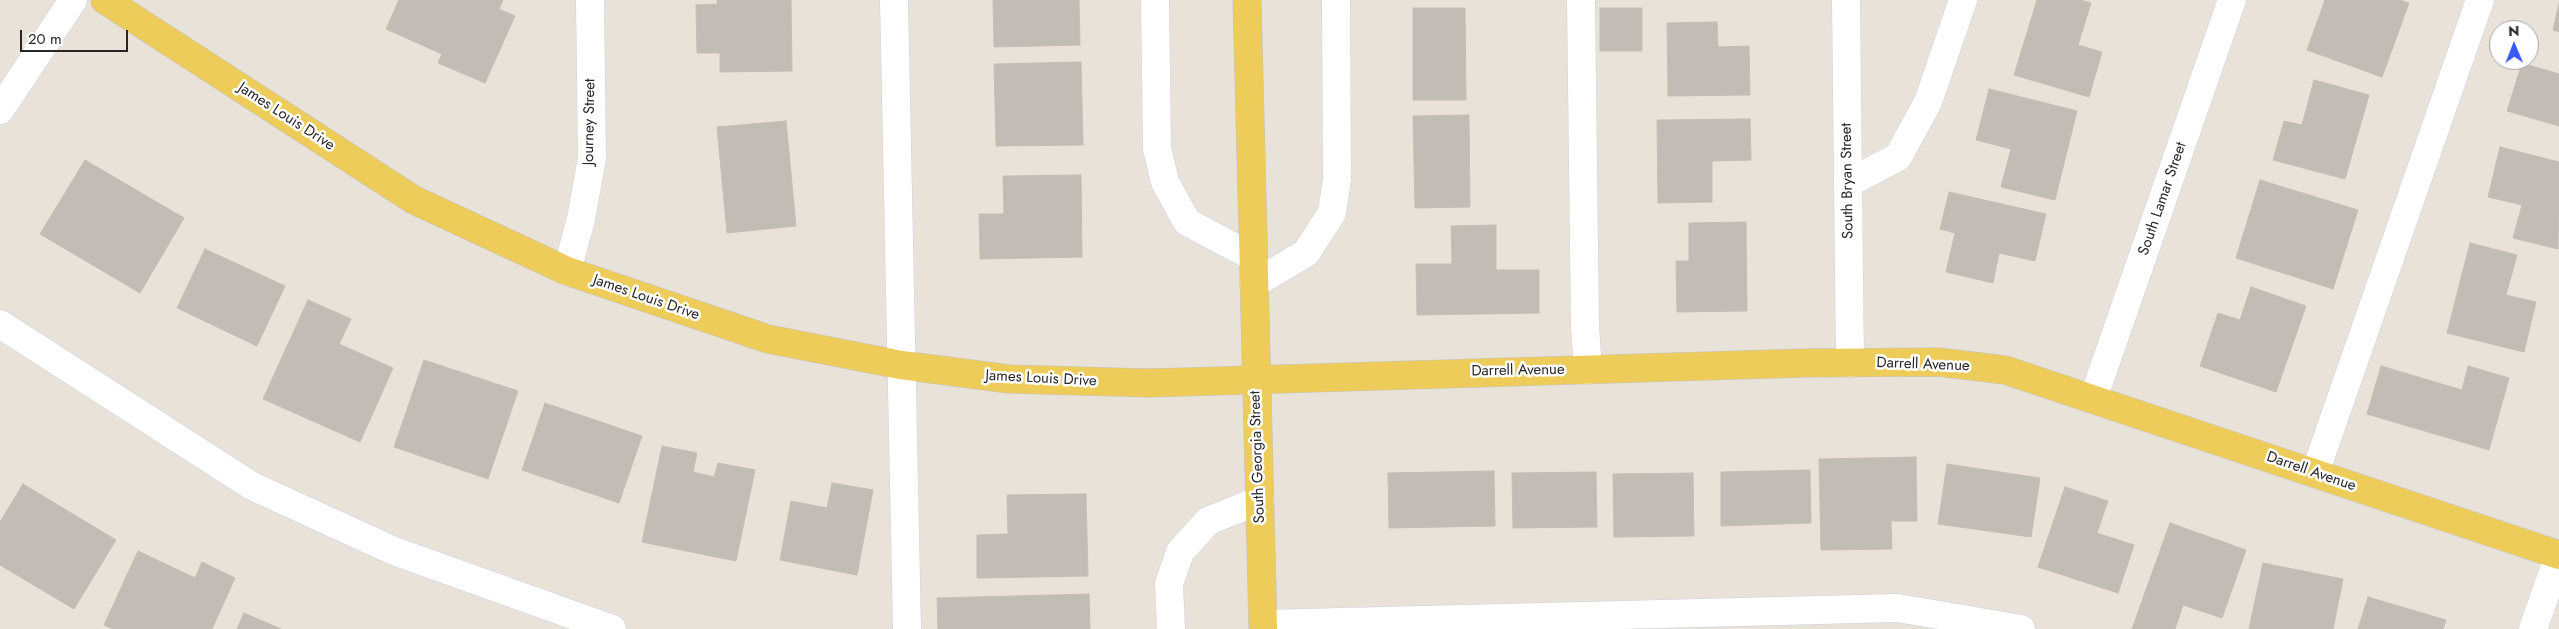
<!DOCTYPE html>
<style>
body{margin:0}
#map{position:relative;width:2559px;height:629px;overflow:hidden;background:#e9e2d8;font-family:Jost,sans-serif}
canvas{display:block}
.north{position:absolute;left:2489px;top:20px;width:50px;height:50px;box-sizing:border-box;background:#fff;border:1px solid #a8a8a8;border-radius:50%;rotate:359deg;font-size:14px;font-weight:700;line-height:20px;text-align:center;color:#262626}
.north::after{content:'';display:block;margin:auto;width:18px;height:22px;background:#3859f6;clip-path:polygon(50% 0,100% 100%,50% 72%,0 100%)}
.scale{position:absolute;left:20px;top:30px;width:108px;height:22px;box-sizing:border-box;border:2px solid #262626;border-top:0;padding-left:6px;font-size:15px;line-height:18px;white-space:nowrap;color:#262626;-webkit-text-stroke:4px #fff;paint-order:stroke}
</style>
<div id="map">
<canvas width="2559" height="629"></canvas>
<div class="north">N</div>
<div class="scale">20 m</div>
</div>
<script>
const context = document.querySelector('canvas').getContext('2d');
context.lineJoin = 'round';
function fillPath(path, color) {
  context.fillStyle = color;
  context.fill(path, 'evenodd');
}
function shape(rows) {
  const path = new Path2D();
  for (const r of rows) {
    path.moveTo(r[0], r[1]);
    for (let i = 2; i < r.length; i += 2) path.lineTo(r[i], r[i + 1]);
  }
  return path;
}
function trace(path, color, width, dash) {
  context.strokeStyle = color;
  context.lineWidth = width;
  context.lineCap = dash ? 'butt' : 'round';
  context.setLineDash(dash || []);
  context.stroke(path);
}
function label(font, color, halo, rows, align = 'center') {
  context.font = font + ' Jost,sans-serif';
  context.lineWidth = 5;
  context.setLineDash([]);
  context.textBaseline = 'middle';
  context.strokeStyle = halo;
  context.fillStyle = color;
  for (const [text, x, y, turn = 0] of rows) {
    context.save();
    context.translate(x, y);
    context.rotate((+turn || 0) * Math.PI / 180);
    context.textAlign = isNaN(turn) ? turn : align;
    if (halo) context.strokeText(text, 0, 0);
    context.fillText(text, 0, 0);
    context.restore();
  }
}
const building = shape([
 [399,0,503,0,499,9,515,16,485,83,438,63,442,54,386,29,399,0],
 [717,0,791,0,792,71,720,72,720,53,697,53,696,5,718,4,717,0],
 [993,0,1079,0,1080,45,994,47,993,0],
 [2037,0,2081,0,2091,3,2078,45,2102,52,2089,97,2014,75,2037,0],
 [2325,0,2399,0,2409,3,2382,77,2307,50,2325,0],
 [2559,4,2559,32,2553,30,2559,4],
 [1413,8,1465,8,1466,100,1413,100,1413,8],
 [1600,8,1642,8,1642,51,1600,51,1600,8],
 [1717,22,1718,47,1749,46,1750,95,1668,96,1667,23,1717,22],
 [1081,62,1083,145,996,146,994,64,1081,62],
 [2522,63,2559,74,2559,126,2507,111,2522,63],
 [2314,80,2369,95,2345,179,2273,160,2284,121,2302,125,2314,80],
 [1989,89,2077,111,2055,200,2001,187,2011,149,1976,140,1989,89],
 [1469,115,1470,207,1415,208,1413,116,1469,115],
 [1750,119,1751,160,1712,161,1712,202,1658,203,1657,120,1750,119],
 [786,121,796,226,727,233,717,127,786,121],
 [2500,147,2559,162,2558,249,2513,238,2522,205,2488,197,2500,147],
 [85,160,184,218,140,293,40,234,85,160],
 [1081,175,1082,257,980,259,979,214,1004,214,1003,176,1081,175],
 [2260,180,2358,210,2333,289,2236,258,2260,180],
 [1949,192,2046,214,2035,261,1999,253,1993,283,1946,272,1955,233,1940,229,1949,192],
 [1746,222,1747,311,1677,312,1676,261,1689,261,1689,223,1746,222],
 [1496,225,1496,270,1539,270,1539,313,1417,315,1416,264,1452,264,1451,226,1496,225],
 [2470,243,2517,255,2506,295,2536,302,2524,352,2447,333,2470,243],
 [205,249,285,286,257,346,177,308,205,249],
 [2251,287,2306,306,2276,392,2200,366,2218,313,2240,320,2251,287],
 [308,300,351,319,339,344,393,368,360,442,263,399,308,300],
 [424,360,518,391,488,479,394,447,424,360],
 [2381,366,2462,390,2468,366,2509,378,2489,450,2367,414,2381,366],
 [545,403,642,436,619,503,522,470,545,403],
 [662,446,697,453,693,472,714,477,718,463,755,470,736,561,642,542,662,446],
 [1916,457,1917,521,1891,521,1892,549,1821,550,1819,459,1916,457],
 [1947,464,2040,478,2031,537,1938,524,1947,464],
 [1810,470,1811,523,1721,526,1721,472,1810,470],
 [1494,471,1495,526,1389,528,1388,473,1494,471],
 [1596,472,1597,527,1513,528,1512,473,1596,472],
 [1693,473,1694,536,1614,537,1613,474,1693,473],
 [832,483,873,490,857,575,780,560,791,501,827,508,832,483],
 [23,484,116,540,74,609,0,565,0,522,23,484],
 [2065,487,2108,501,2097,533,2134,545,2118,593,2038,567,2065,487],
 [1086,494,1088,576,977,578,977,535,1008,534,1007,495,1086,494],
 [2170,523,2246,550,2222,618,2183,605,2175,629,2132,629,2170,523],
 [138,551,195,578,202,562,235,578,212,629,113,629,104,625,138,551],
 [2263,563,2343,579,2333,629,2249,629,2263,563],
 [1089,594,1090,629,938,629,937,598,1089,594],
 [2368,597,2446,620,2443,629,2358,629,2368,597],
 [244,613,281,629,237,629,244,613]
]);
const minor = shape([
 [894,0,907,629],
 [1155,0,1157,148,1165,182,1187,222,1253,257],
 [1581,0,1585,327,1588,370],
 [1846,0,1850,363],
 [0,110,73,0],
 [1848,183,1898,157,1928,102,1963,0],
 [567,271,581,219,592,158,590,0],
 [1254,284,1306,253,1332,213,1337,179,1336,0],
 [0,324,252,486,394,551,612,629],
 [2093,399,2232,0],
 [2315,473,2480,0],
 [1263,624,1898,608,2021,629],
 [1171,629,1169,584,1180,552,1208,521,1260,500],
 [2533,629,2559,555]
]);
const major = shape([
 [105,0,414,200,567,271,768,339,901,365,1009,379,1150,383,1805,363,1938,362,2005,370,2559,555],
 [1247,0,1263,629]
]);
const streetNames = [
 ["James Louis Drive",286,117,33],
 ["Journey Street",590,122,-89],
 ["South Bryan Street",1848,181,-91],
 ["South Lamar Street",2163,199,-71],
 ["James Louis Drive",646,298,19],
 ["Darrell Avenue",1923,365,2],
 ["Darrell Avenue",1518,371,-1],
 ["James Louis Drive",1041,379,3],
 ["South Georgia Street",1258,457,-92],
 ["Darrell Avenue",2311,472,19]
];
fillPath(building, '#c1bcb5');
trace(building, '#c4beb2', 1);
trace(minor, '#cdd0e0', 29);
trace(major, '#c2c2c2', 29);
trace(minor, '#fff', 28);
trace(major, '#edcc59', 28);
label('15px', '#262626', '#fff', streetNames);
</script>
